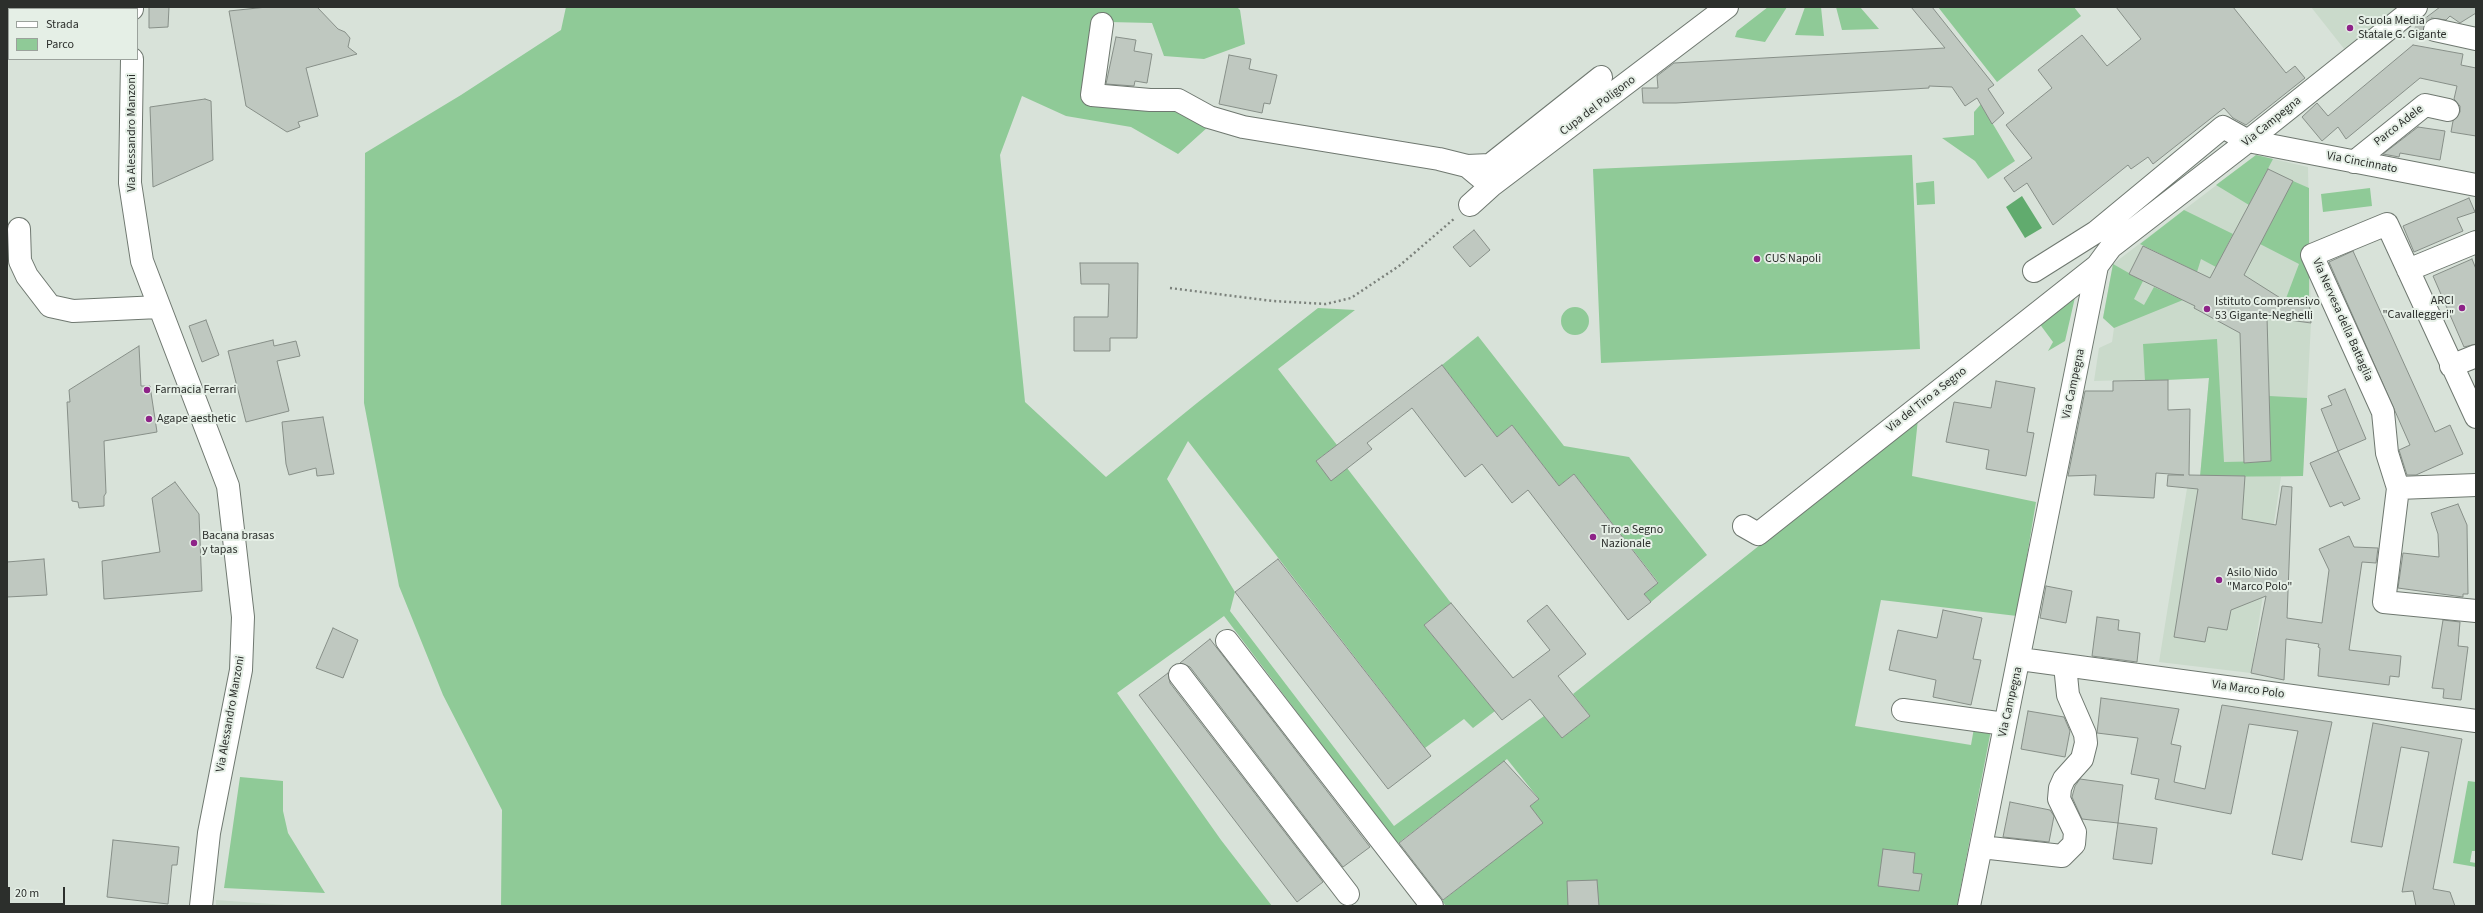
<!DOCTYPE html>
<style>
body{margin:0}
#map{position:relative;width:2483px;height:913px;overflow:hidden;background:#d8e2d9;font-family:"Source Sans 3",sans-serif}
canvas{display:block}
.frame{position:absolute;inset:0;border:8px solid #2c2f2c;pointer-events:none}
.legend{position:absolute;left:8px;top:8px;width:130px;height:52px;box-sizing:border-box;background:#e5efe6;border:1px solid #9ba29c;margin:0;padding:5px 7px;list-style:none;font-size:12px;color:#2c2f2c}
.legend li{display:flex;align-items:center;gap:8px;height:20px}
.legend b{width:20px;border:1px solid #9ba29c}
.scale{position:absolute;left:8px;top:887px;width:57px;height:18px;box-sizing:border-box;border:2px solid #2c2f2c;border-top:0;padding-left:5px;font-size:12px;line-height:14px;white-space:nowrap;color:#2c2f2c;-webkit-text-stroke:3px #e5efe6;paint-order:stroke}
</style>
<div id="map">
<canvas width="2483" height="913"></canvas>
<div class="frame"></div>
<ul class="legend">
<li><b style="height:5px;background:#fff"></b>Strada</li>
<li><b style="height:11px;background:#8fca97"></b>Parco</li>
</ul>
<div class="scale">20 m</div>
</div>
<script>
const context = document.querySelector('canvas').getContext('2d');
context.lineJoin = 'round';
function fillPath(path, color) {
  context.fillStyle = color;
  context.fill(path, 'evenodd');
}
function shape(rows) {
  const path = new Path2D();
  for (const r of rows) {
    if (r.length === 3) {
      path.moveTo(r[0] + r[2], r[1]);
      path.arc(r[0], r[1], r[2], 0, 2 * Math.PI);
      continue;
    }
    path.moveTo(r[0], r[1]);
    for (let i = 2; i < r.length; i += 2) path.lineTo(r[i], r[i + 1]);
  }
  return path;
}
function trace(path, color, width, dash) {
  context.strokeStyle = color;
  context.lineWidth = width;
  context.lineCap = dash ? 'butt' : 'round';
  context.setLineDash(dash || []);
  context.stroke(path);
}
function label(font, color, halo, rows, align = 'center') {
  context.font = font + ' "Source Sans 3",sans-serif';
  context.lineWidth = 4;
  context.setLineDash([]);
  context.textBaseline = 'middle';
  context.strokeStyle = halo;
  context.fillStyle = color;
  for (const [text, x, y, turn = 0] of rows) {
    context.save();
    context.translate(x, y);
    context.rotate((+turn || 0) * Math.PI / 180);
    context.textAlign = isNaN(turn) ? turn : align;
    if (halo) context.strokeText(text, 0, 0);
    context.fillText(text, 0, 0);
    context.restore();
  }
}
const built = shape([
 [2311,7,2399,7,2345,50],
 [2256,155,2308,167,2311,323,2303,476,2281,477,2251,673,2159,662,2189,476,2200,476,2209,378,2094,381,2099,348,2112,342,2114,328,2103,318,2113,264],
 [216,900,300,906,216,906]
]);
const green = shape([
 [566,7,1237,7,1240,10,1245,44,1204,59,1164,56,1152,23,1109,22,1087,98,1161,106,1209,126,1178,154,1131,127,1066,116,1022,96,1000,155,1025,402,1106,477,1197,403,1318,308,1355,310,1278,369,1337,445,1316,461,1331,480,1347,468,1451,603,1424,625,1495,711,1473,728,1464,719,1425,748,1188,441,1167,479,1235,592,1230,611,1394,826,1544,716,1562,738,1590,716,1573,694,1918,419,1912,476,2036,502,2017,616,1881,600,1855,726,1971,745,1974,728,1991,730,1957,906,1446,906,1442,901,1542,823,1530,806,1539,799,1507,759,1397,844,1224,616,1117,693,1221,840,1272,906,501,906,502,810,443,695,399,586,364,403,365,153,461,95,561,30],
 [1768,7,1787,7,1765,42,1735,37,1737,31],
 [1805,7,1821,7,1824,36,1795,35],
 [1836,7,1860,7,1879,29,1842,30],
 [1938,7,2074,7,2081,16,1997,82],
 [1981,104,2015,161,1988,179,1975,161,1942,138,1974,135,1974,112],
 [1912,155,1920,349,1601,363,1593,169],
 [2256,155,2273,159,2249,205,2216,185],
 [1934,181,1935,204,1917,205,1916,183],
 [2293,181,2309,188,2309,300,2285,301,2299,264,2260,244],
 [2370,188,2372,206,2323,212,2321,194],
 [2184,210,2233,234,2216,267,2201,259,2197,272,2140,244],
 [2113,264,2143,281,2134,299,2144,305,2154,287,2183,300,2114,328,2103,318],
 [2076,293,2065,341,2048,351,2053,342,2039,323],
 [1575,321,14],
 [1478,336,1564,446,1629,457,1707,555,1651,602,1644,594,1658,582,1574,474,1559,486,1512,425,1497,437,1442,365],
 [2217,339,2224,462,2271,461,2269,396,2307,398,2303,476,2200,477,2209,378,2145,381,2143,344],
 [240,777,283,781,283,811,288,833,325,893,224,888],
 [2468,781,2476,782,2476,851,2472,851,2470,862,2476,863,2476,867,2453,863]
]);
const water = shape([
 [2022,196,2042,228,2025,238,2006,207]
]);
const building = shape([
 [149,7,169,7,168,27,149,28,149,7],
 [267,7,317,7,338,29,345,32,350,38,348,47,357,54,306,68,318,116,298,122,300,127,287,132,246,106,229,11,267,7],
 [1911,7,1932,7,1994,85,1988,89,2004,113,1992,124,1977,98,1965,106,1952,87,1929,86,1929,88,1676,103,1643,103,1642,88,1658,88,1657,76,1674,63,1945,48,1911,7],
 [2116,7,2233,7,2286,73,2295,66,2305,78,2246,125,2233,118,2224,108,2153,164,2148,157,2131,169,2128,165,2053,225,2027,183,2014,192,2004,178,2032,158,2006,125,2052,88,2038,70,2082,35,2107,66,2141,39,2116,7],
 [2440,7,2476,7,2476,13,2460,23,2450,16,2446,20,2431,18,2423,28,2415,26,2440,7],
 [1116,37,1136,40,1134,51,1152,54,1147,83,1135,81,1134,86,1106,84,1116,37],
 [2413,45,2463,54,2461,65,2476,68,2476,136,2451,132,2453,121,2460,112,2460,106,2454,99,2457,86,2420,78,2346,139,2338,127,2322,141,2302,117,2317,103,2328,116,2413,45],
 [1229,55,1251,59,1249,69,1277,75,1270,104,1264,103,1262,113,1219,104,1229,55],
 [205,99,211,101,213,160,153,187,150,107,205,99],
 [2418,127,2445,131,2440,160,2400,153,2399,157,2383,154,2418,127],
 [2268,169,2293,181,2244,275,2285,301,2309,300,2311,323,2267,317,2271,461,2244,463,2240,333,2194,308,2195,306,2129,274,2143,246,2210,278,2268,169],
 [2469,198,2475,212,2457,218,2463,231,2414,252,2403,226,2469,198],
 [1474,230,1490,250,1470,267,1453,247,1474,230],
 [2353,251,2435,432,2450,425,2463,454,2416,475,2407,475,2399,450,2410,445,2329,262,2353,251],
 [2472,259,2476,269,2476,344,2464,347,2433,276,2472,259],
 [1080,263,1138,263,1137,338,1110,338,1110,351,1074,351,1074,317,1108,317,1109,284,1081,284,1080,263],
 [206,320,219,355,202,362,189,326,206,320],
 [273,340,274,346,296,341,300,356,277,361,289,411,246,422,228,351,273,340],
 [139,346,141,386,150,386,157,432,104,441,106,493,104,496,104,506,79,508,78,502,72,501,67,402,70,402,69,390,139,346],
 [1442,365,1497,437,1512,425,1559,486,1574,474,1658,583,1644,594,1651,602,1628,620,1528,490,1512,503,1482,464,1465,477,1412,408,1367,443,1372,449,1331,481,1316,461,1442,365],
 [2168,380,2168,410,2190,409,2189,475,2245,476,2242,519,2276,525,2282,486,2292,487,2287,618,2322,623,2329,570,2319,549,2349,536,2354,547,2378,548,2376,563,2362,562,2349,650,2401,656,2399,677,2390,676,2389,685,2318,676,2320,648,2318,647,2319,644,2286,639,2284,680,2251,673,2266,596,2231,610,2227,630,2208,627,2205,642,2174,637,2198,489,2167,486,2168,475,2184,475,2156,473,2154,498,2094,495,2096,475,2068,476,2085,391,2113,391,2113,381,2168,380],
 [1996,381,2035,388,2027,432,2034,433,2026,476,1986,469,1989,450,1946,442,1954,402,1991,408,1996,381],
 [2345,389,2366,439,2338,451,2321,409,2332,405,2328,396,2345,389],
 [323,417,334,474,317,476,316,468,289,475,286,464,282,422,323,417],
 [2338,451,2360,499,2344,506,2342,502,2330,507,2310,463,2338,451],
 [175,482,199,514,202,591,104,599,102,561,160,552,152,498,175,482],
 [2458,504,2467,525,2468,594,2463,594,2463,597,2398,588,2403,553,2439,557,2438,534,2431,513,2458,504],
 [44,559,47,595,7,597,7,562,44,559],
 [1278,559,1431,756,1388,789,1235,592,1278,559],
 [2046,586,2072,591,2066,623,2040,618,2046,586],
 [1451,603,1513,678,1550,650,1527,621,1547,605,1586,654,1558,676,1590,716,1562,738,1530,699,1502,720,1424,625,1451,603],
 [1943,610,1982,618,1973,659,1981,660,1971,705,1933,697,1936,680,1889,670,1898,630,1937,638,1943,610],
 [2097,617,2119,620,2118,630,2140,633,2137,662,2092,656,2097,617],
 [2443,620,2460,622,2458,646,2468,647,2461,700,2443,698,2444,689,2432,688,2443,620],
 [333,628,358,640,343,678,316,668,333,628],
 [1210,639,1370,847,1343,867,1190,667,1180,663,1210,639],
 [1168,673,1170,683,1323,882,1297,902,1139,695,1168,673],
 [2101,698,2179,709,2171,744,2181,746,2174,782,2205,789,2222,705,2332,722,2302,860,2272,854,2298,731,2249,724,2231,814,2155,799,2159,779,2131,774,2138,738,2097,733,2101,698],
 [2028,711,2064,717,2070,731,2065,757,2021,749,2028,711],
 [2373,723,2462,739,2433,889,2450,892,2455,906,2416,906,2413,891,2402,892,2429,752,2401,747,2382,847,2351,842,2373,723],
 [1504,761,1539,799,1530,806,1543,823,1443,900,1399,843,1504,761],
 [2080,779,2123,785,2118,823,2082,819,2072,797,2075,786,2080,779],
 [2010,802,2050,810,2054,816,2049,842,2003,837,2010,802],
 [2118,823,2157,828,2152,864,2113,859,2118,823],
 [113,840,179,847,177,865,172,865,168,904,107,897,113,840],
 [1883,849,1915,853,1913,873,1922,874,1919,891,1878,886,1883,849],
 [1597,880,1599,906,1568,906,1567,881,1597,880]
]);
const minorTunnel = shape([
 [2415,26,2435,30]
]);
const path = shape([
 [1170,288,1273,301,1326,304,1351,298,1399,266,1455,218]
]);
const minor = shape([
 [132,9,132,7],
 [1102,24,1092,95,1150,100,1178,100,1209,117,1243,127,1439,159,1467,166,1491,186],
 [2435,30,2476,39],
 [132,59,130,183,142,261,228,486,243,617,241,670,209,833,201,906],
 [2354,162,2425,105,2448,110],
 [1467,166,1490,165,1601,77],
 [1470,205,1491,186,1727,7],
 [19,229,20,261,27,276,50,306,73,311,159,307],
 [2408,270,2476,242],
 [2034,271,2096,232,2223,127,2248,141,2476,185],
 [2451,366,2476,356],
 [2476,417,2387,224,2312,255,2383,412,2387,453,2398,488,2384,602,2476,611],
 [2398,488,2476,485],
 [1744,526,1758,534,2097,266],
 [1227,641,1432,906],
 [2020,659,2476,721],
 [1180,675,1348,894],
 [1903,710,2005,724],
 [1981,847,2062,856,2074,844,2075,832,2059,799,2060,788,2064,779,2082,759,2086,743,2085,734,2068,695,2065,665],
 [1969,906,2097,266,2111,247,2248,141,2416,7]
]);
const markers = [
 [2350,28,4,"#8e2388"],
 [1757,259,4,"#8e2388"],
 [2462,308,4,"#8e2388"],
 [2207,309,4,"#8e2388"],
 [147,390,4,"#8e2388"],
 [149,419,4,"#8e2388"],
 [1593,537,4,"#8e2388"],
 [194,543,4,"#8e2388"],
 [2219,580,4,"#8e2388"]
];
const poiNames = [
 ["Scuola Media",2358,21],
 ["Statale G. Gigante",2358,35],
 ["CUS Napoli",1765,259],
 ["ARCI",2454,301,"right"],
 ["\"Cavalleggeri\"",2454,315,"right"],
 ["Istituto Comprensivo",2215,302],
 ["53 Gigante-Neghelli",2215,316],
 ["Farmacia Ferrari",155,390],
 ["Agape aesthetic",157,419],
 ["Tiro a Segno",1601,530],
 ["Nazionale",1601,544],
 ["Bacana brasas",202,536],
 ["y tapas",202,550],
 ["Asilo Nido",2227,573],
 ["\"Marco Polo\"",2227,587]
];
const streetNames = [
 ["Cupa del Poligono",1598,106,-37],
 ["Via Campegna",2272,122,-39],
 ["Parco Adele",2399,126,-38],
 ["Via Alessandro Manzoni",132,133,-90],
 ["Via Cincinnato",2362,163,11],
 ["Via Nervesa della Battaglia",2342,320,66],
 ["Via Campegna",2074,384,-78],
 ["Via del Tiro a Segno",1927,400,-38],
 ["Via Marco Polo",2248,690,8],
 ["Via Campegna",2011,702,-77],
 ["Via Alessandro Manzoni",231,714,-80]
];
fillPath(built, '#cadacb');
fillPath(green, '#8fca97');
fillPath(water, '#61ab6e');
fillPath(building, '#bfc8c0');
trace(building, '#878f88', 1);
trace(minorTunnel, '#b6beb6', 22, [22, 11]);
trace(minor, '#6f7870', 24);
trace(path, '#7b817b', 2.5, [2, 3]);
trace(minor, '#fff', 22);
for (const [x, y, r, color] of markers) {
  const dot = new Path2D();
  dot.arc(x, y, r, 0, 2 * Math.PI);
  context.fillStyle = color;
  context.fill(dot);
  trace(dot, '#e5efe6', 1.5);
}
label('12px', '#2c2f2c', '#e5efe6', poiNames, 'left');
label('12px', '#2c2f2c', '#e5efe6', streetNames);
</script>
